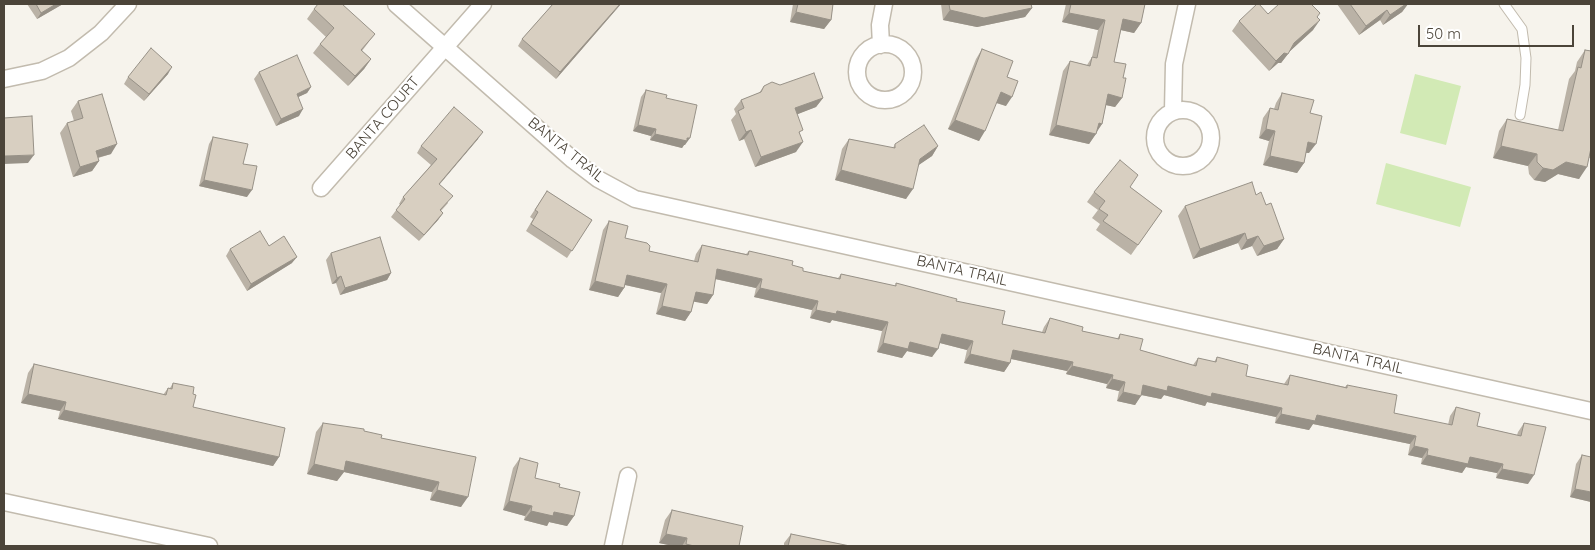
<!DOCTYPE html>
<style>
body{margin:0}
#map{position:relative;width:1595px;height:550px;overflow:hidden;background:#f6f3ec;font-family:Quicksand,sans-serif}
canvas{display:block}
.frame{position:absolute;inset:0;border:5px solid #4b4439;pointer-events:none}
.scale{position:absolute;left:1418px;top:25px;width:156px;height:22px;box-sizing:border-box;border:2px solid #4b4439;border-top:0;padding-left:6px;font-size:15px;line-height:18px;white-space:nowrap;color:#4b4439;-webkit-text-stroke:4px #fff;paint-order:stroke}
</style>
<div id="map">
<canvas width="1595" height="550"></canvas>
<div class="frame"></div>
<div class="scale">50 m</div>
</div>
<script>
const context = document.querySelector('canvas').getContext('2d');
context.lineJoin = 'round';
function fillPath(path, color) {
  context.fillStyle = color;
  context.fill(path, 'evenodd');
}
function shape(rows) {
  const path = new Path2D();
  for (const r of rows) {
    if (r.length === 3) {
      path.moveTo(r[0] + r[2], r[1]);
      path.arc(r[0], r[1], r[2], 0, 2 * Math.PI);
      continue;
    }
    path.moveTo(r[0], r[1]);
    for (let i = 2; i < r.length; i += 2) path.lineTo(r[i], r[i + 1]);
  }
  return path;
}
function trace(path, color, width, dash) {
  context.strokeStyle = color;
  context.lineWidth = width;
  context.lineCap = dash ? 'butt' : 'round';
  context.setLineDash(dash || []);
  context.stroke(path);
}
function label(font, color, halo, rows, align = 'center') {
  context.font = font + ' Quicksand,sans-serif';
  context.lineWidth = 4.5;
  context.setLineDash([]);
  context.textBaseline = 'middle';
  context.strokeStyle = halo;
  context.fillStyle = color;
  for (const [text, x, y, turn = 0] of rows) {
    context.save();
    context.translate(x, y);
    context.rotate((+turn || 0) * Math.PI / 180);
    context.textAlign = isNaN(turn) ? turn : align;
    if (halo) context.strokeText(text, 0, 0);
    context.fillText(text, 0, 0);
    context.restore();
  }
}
const green = shape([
 [1415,74,1461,86,1446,145,1400,133],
 [1386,163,1471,187,1460,227,1376,204]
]);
const service = shape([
 [1504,4,1522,29,1526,58,1525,85,1520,115]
]);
const minor = shape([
 [396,4,573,160,598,179,635,199,1591,411],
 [885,72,28],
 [881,45,880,25,884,4],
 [4,79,42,71,69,58,101,33,128,4],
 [1183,138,28],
 [1173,111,1174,64,1187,4],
 [321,188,483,4],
 [4,502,209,546],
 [613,546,628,476]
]);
const wall = shape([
 [27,4,63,4,37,19],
 [553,4,621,4,556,79,518,46,522,39],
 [793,4,833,4,831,20,824,29,790,22],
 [941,4,1031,4,1032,8,1025,17,977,27,943,20],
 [1066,4,1145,4,1141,23,1134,33,1121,30,1114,62,1123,78,1122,98,1115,107,1106,105,1102,124,1089,144,1049,135,1063,71,1070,61,1087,65,1092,57,1098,30,1062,22],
 [1337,4,1408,4,1402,12,1383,25,1380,20,1359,35],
 [314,9,375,34,368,43,362,51,371,59,364,69,348,86,313,53,320,44,326,37,307,19],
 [1268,14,1317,17,1313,30,1290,51,1281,63,1278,63,1269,71,1232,31,1239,21],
 [982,49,1007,77,1006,106,996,103,979,141,948,129,976,59],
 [1585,50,1591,51,1591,156,1590,158,1589,158,1579,179,1558,174,1545,182,1534,180,1529,174,1528,166,1493,158,1499,131,1507,119,1558,130,1569,79,1575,71,1577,62],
 [259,72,311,87,307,93,298,97,299,116,276,126,254,79],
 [168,74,144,101,124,84,128,77],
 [780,85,823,98,816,107,797,114,800,134,796,152,755,167,744,139,739,141,731,120,736,114,734,109,741,100,759,93,764,86],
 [646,90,666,98,685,145,684,145,682,148,650,140,651,136,633,131,641,97],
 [1282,93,1310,113,1309,153,1306,153,1304,163,1297,173,1263,165,1269,141,1259,138,1263,118,1270,108,1274,109,1276,103],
 [78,101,111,154,98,158,99,161,92,171,73,177,60,133,67,123,74,121,71,111],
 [213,137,243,164,247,197,199,186,209,144],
 [478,139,439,184,448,203,441,211,443,213,438,220,419,241,391,217,400,205,399,204,403,197,431,165,417,153,421,146],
 [849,139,893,148,895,144,938,146,932,156,918,165,906,199,835,180,842,149],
 [1130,187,1162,211,1131,255,1096,230,1100,224,1092,218,1098,210,1087,202,1094,192],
 [547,191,592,220,567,258,526,231,533,219,530,217],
 [1256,195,1266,205,1284,239,1277,249,1257,256,1252,246,1241,250,1238,243,1193,259,1178,216,1185,206],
 [609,221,625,238,649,251,694,261,696,254,702,245,746,254,749,251,792,265,803,271,838,278,841,274,895,286,896,283,956,301,1002,324,1042,332,1044,327,1050,318,1082,331,1117,339,1120,334,1140,350,1193,365,1198,358,1214,362,1217,357,1246,376,1284,384,1290,375,1345,387,1347,385,1394,413,1448,425,1450,416,1456,407,1477,426,1517,435,1518,432,1524,423,1528,484,1496,478,1497,473,1466,467,1462,473,1421,464,1422,458,1408,455,1410,444,1313,424,1309,430,1275,423,1276,417,1207,402,1205,406,1164,395,1161,399,1141,395,1135,405,1117,401,1119,391,1106,388,1107,384,1066,374,1067,371,1011,359,1010,363,1004,372,964,363,967,350,940,343,932,357,907,351,902,358,877,352,882,331,832,320,830,323,810,318,812,310,754,297,756,288,715,279,713,295,707,304,694,301,691,312,685,321,656,314,661,293,625,285,624,288,618,297,589,290,603,230],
 [269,246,292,263,247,291,226,256,230,249],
 [331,253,391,273,387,280,340,295,336,283,332,284,326,260],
 [34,364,163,395,168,388,170,388,173,383,193,394,193,407,279,457,273,466,58,419,60,411,21,403,28,373],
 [323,423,381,438,476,457,461,507,430,500,432,492,344,472,337,481,307,474,316,432],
 [1582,455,1591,502,1570,497,1576,464],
 [520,458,535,478,559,487,574,516,567,526,549,522,547,526,524,520,525,516,503,510,513,468],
 [672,510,739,546,673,546,659,543,665,520],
 [791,534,850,546,784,546,784,543]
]);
const shadedWall = shape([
 [56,4,63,4,37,19,41,13],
 [620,4,621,4,556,79,560,72],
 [1406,4,1408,4,1402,12,1383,25,1390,15],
 [1032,8,1025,17,977,27,943,20,950,10],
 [1387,10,1380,20,1359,35,1366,26],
 [796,12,831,20,824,29,790,22],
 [1069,13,1105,20,1098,30,1062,22],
 [1123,19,1141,23,1134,33,1116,29],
 [1320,20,1313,30,1288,53,1294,43],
 [1284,53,1288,54,1281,63,1278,63,1269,71,1276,61],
 [371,59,364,69,348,86,355,76],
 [172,67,168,74,144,101,149,94],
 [311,87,307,93,292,100,297,94],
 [1001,92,1012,97,1006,106,994,102],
 [1108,94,1122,98,1115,107,1101,104],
 [823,98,816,107,788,118,795,108],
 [303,109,299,116,276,126,281,119],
 [955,120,985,131,979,141,948,129],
 [1099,123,1102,124,1095,134],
 [638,125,656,129,651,136,633,131],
 [1056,125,1096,134,1089,144,1049,135],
 [1266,129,1275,131,1269,141,1259,138],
 [751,130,744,139,739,141,746,132],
 [483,132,478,139,434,191,439,184],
 [655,134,690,138,685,145,684,145,682,148,650,140],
 [803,142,796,152,755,167,761,157],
 [1308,142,1316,144,1309,153,1302,152],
 [117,144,111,154,89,160,96,151],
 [938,146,932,156,913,169,920,159],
 [1501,146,1537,154,1528,166,1493,158],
 [34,155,28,163,4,164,4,156],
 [1270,156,1304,163,1297,173,1263,165],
 [99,161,92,171,73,177,80,167],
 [1566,162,1587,167,1579,179,1558,174,1545,182,1534,180,1543,168],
 [841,170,913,189,906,199,835,180],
 [204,180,252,190,247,197,199,186],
 [443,213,438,220,419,241,424,235],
 [1245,233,1238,243,1193,259,1200,249],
 [1258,236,1252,246,1241,250,1247,240],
 [1284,239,1277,249,1257,256,1264,246],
 [297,257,292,263,247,291,251,284],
 [717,269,762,279,756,288,711,278],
 [391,273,387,280,340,295,345,288],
 [627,275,667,284,661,293,621,284],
 [341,276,336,283,332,284,337,278],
 [595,281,624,288,618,297,589,290],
 [760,288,818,301,812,310,754,297],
 [696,292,713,295,707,304,690,301],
 [662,306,691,312,685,321,656,314],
 [816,310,837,311,888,322,882,331,832,320,830,323,810,318],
 [942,334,973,341,967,350,936,342],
 [910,342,938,349,932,357,907,351,902,358,877,352,883,343],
 [1013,350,1073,362,1067,371,1007,358],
 [970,354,1010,363,1004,372,964,363],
 [1072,366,1113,375,1107,384,1066,374],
 [1112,379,1125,382,1119,391,1106,388],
 [1143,385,1168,386,1212,393,1282,408,1276,417,1207,402,1205,406,1164,395,1161,399,1137,394],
 [1123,392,1141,396,1135,405,1117,401],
 [28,394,66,402,60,411,21,403],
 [64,410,279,457,273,466,58,419],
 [1281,414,1317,415,1416,436,1410,444,1313,424,1309,430,1275,423],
 [1414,446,1428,449,1422,458,1408,455],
 [1427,455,1470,457,1503,464,1497,473,1466,467,1462,473,1421,464],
 [346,461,439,482,432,492,344,472,337,481,307,474,314,464],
 [1502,469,1534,475,1528,484,1496,478],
 [1575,489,1591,492,1591,502,1570,497],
 [437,490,468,497,461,507,430,500],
 [509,501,532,506,525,516,503,510],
 [531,511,554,512,574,516,567,526,549,522,547,526,524,520],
 [666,534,687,538,682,546,673,546,659,543]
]);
const building = shape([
 [36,4,56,4,41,13,36,4],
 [318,4,342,4,375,34,361,50,371,59,355,76,320,44,334,28,314,9,318,4],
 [553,4,620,4,560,72,522,39,553,4],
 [798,4,833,4,831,20,796,12,798,4],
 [949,4,1031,4,1032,8,984,18,950,10,949,4],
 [1071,4,1145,4,1141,23,1123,19,1114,62,1126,64,1123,78,1126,78,1122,98,1108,94,1102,124,1099,123,1096,134,1056,125,1070,61,1090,66,1092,57,1097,58,1105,20,1069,13,1071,4],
 [1257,4,1259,4,1268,14,1279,4,1311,4,1320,13,1317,17,1320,20,1294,43,1288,54,1284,53,1276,61,1239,21,1257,4],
 [1350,4,1406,4,1390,15,1387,10,1366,26,1350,4],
 [151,48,172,67,149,94,128,77,151,48],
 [982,49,1013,61,1007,77,1018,81,1012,97,1001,92,985,131,955,120,982,49],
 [1585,50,1591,51,1591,148,1587,167,1566,162,1553,170,1543,168,1537,162,1537,154,1501,146,1507,119,1563,131,1578,67,1581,68,1585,50],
 [297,55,311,87,297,94,303,109,281,119,259,72,297,55],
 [814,73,823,98,795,108,803,130,799,132,803,142,761,157,751,130,746,132,738,111,744,108,741,100,761,92,764,86,772,82,780,85,814,73],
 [646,90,667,95,666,98,697,105,690,138,687,138,687,141,655,134,656,129,638,125,646,90],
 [1282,93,1314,100,1310,113,1322,116,1316,144,1308,142,1304,163,1270,156,1275,131,1266,129,1270,108,1278,110,1282,93],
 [102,94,117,144,96,151,99,161,80,167,67,123,83,118,78,101,102,94],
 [454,107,483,132,439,184,453,196,440,210,443,213,424,235,396,210,405,199,403,197,437,159,421,146,454,107],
 [32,116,34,155,4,156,4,118,32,116],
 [924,125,938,146,920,159,913,189,841,170,849,139,895,148,895,144,924,125],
 [213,137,248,144,243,164,257,166,252,190,204,180,213,137],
 [1120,160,1138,175,1130,187,1162,211,1138,245,1103,221,1108,215,1099,209,1105,201,1094,192,1120,160],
 [1252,182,1256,195,1261,192,1266,205,1271,203,1284,239,1264,246,1258,236,1247,240,1245,233,1200,249,1185,206,1252,182],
 [547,191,592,220,572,251,531,224,538,212,535,210,547,191],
 [609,221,628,226,625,238,647,243,650,246,649,251,698,262,702,245,748,255,749,251,793,261,792,265,803,268,803,271,840,279,841,274,896,286,896,283,957,299,956,301,1005,311,1002,324,1045,333,1050,318,1083,327,1082,331,1119,339,1120,334,1143,339,1140,350,1196,366,1198,358,1216,362,1217,357,1248,365,1246,376,1288,385,1290,375,1347,388,1347,385,1397,395,1394,413,1452,425,1456,407,1480,413,1477,426,1521,436,1524,423,1546,427,1534,475,1502,469,1503,464,1470,457,1468,464,1427,455,1428,449,1414,446,1416,436,1317,415,1315,421,1281,414,1282,408,1212,393,1211,397,1168,386,1167,391,1143,385,1141,396,1123,392,1125,382,1112,379,1113,375,1072,366,1073,362,1013,350,1010,363,970,354,973,341,942,334,938,349,910,342,908,349,883,343,888,322,837,311,836,314,816,310,818,301,760,288,762,279,717,269,713,295,696,292,691,312,662,306,667,284,627,275,624,288,595,281,609,221],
 [260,231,269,246,284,236,297,257,251,284,230,249,260,231],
 [380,237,391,273,345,288,341,276,337,278,331,253,380,237],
 [34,364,166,395,168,388,172,389,173,383,194,387,193,394,196,395,193,407,285,428,279,457,64,410,66,402,28,394,34,364],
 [323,423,364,429,364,431,382,435,381,438,476,457,468,497,437,490,439,482,346,461,344,471,314,464,323,423],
 [1582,455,1591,457,1591,492,1575,489,1582,455],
 [520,458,538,463,535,478,560,484,559,487,580,492,574,516,554,512,553,516,531,511,532,506,509,501,520,458],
 [672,510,743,526,739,546,694,546,686,544,687,538,666,534,672,510],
 [791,534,850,546,788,546,791,534]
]);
const streetNames = [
 ["BANTA COURT",383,118,-49],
 ["BANTA TRAIL",566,150,39],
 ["BANTA TRAIL",962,271,13],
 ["BANTA TRAIL",1358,359,13]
];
fillPath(green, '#d2eab5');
trace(service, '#c2bbae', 11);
trace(minor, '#c2bbae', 19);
trace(service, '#fff', 9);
trace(minor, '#fff', 16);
fillPath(wall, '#bab2a6');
fillPath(shadedWall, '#979187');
fillPath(building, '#d8cfc1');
trace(building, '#979187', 1);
label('15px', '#4b4439', '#fff', streetNames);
</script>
